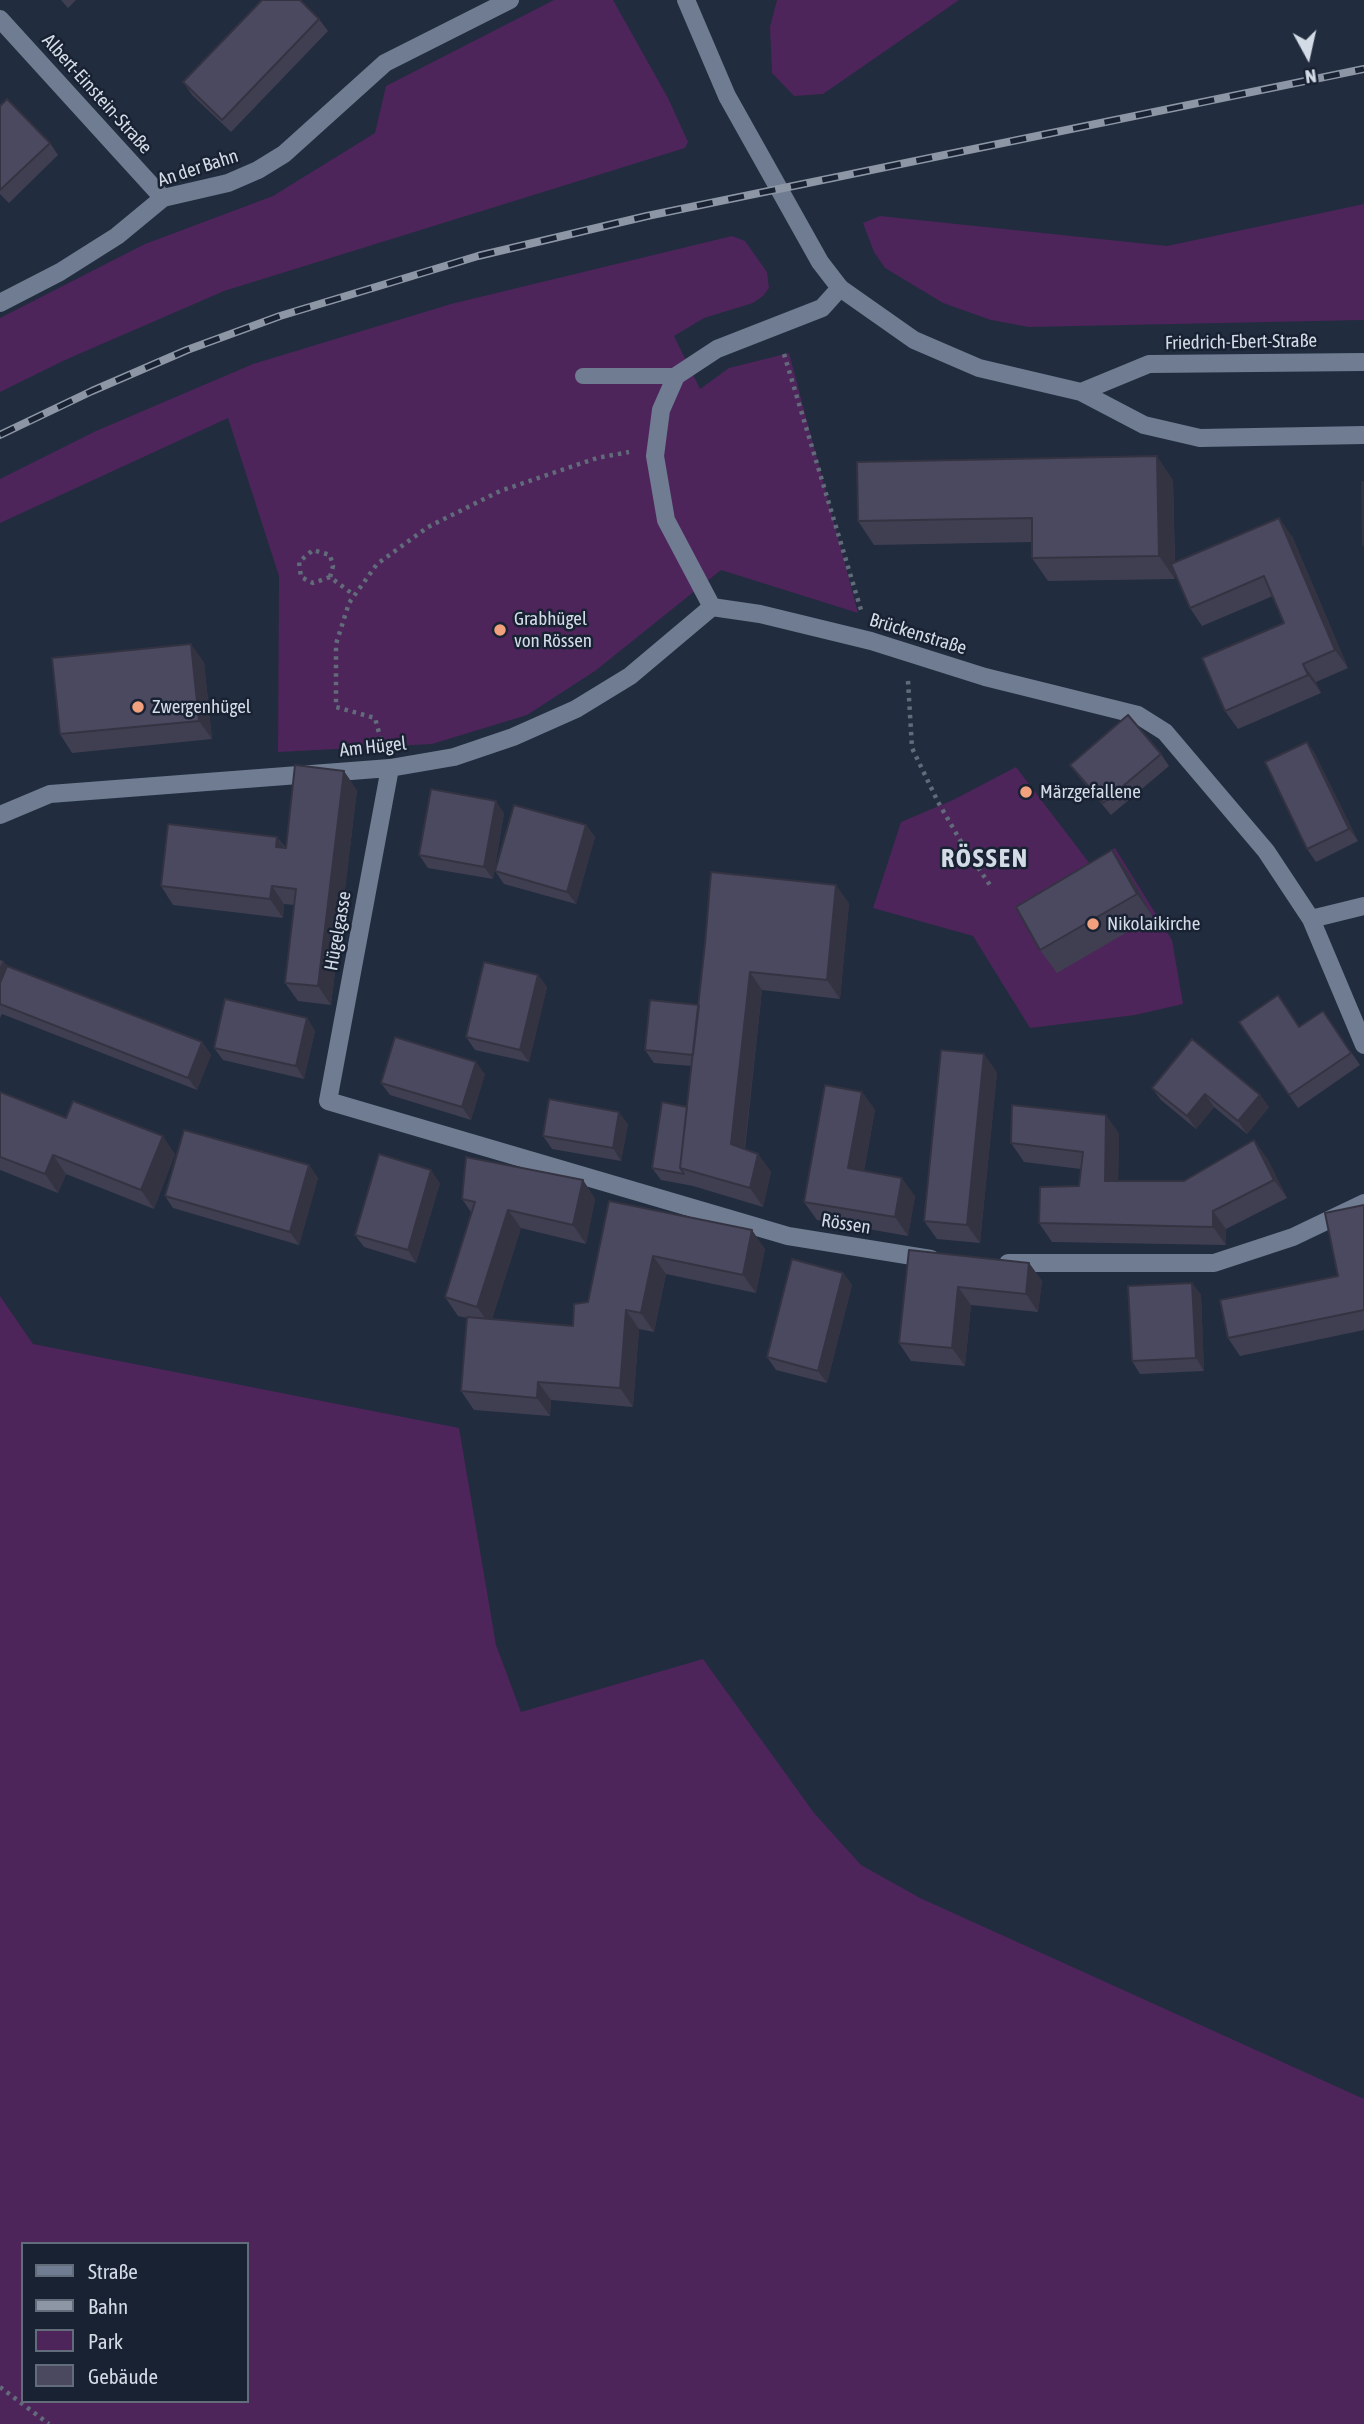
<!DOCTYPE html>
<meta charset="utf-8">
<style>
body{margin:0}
#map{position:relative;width:1364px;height:2424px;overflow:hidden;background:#212c3e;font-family:"Asap Condensed",sans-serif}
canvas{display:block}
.legend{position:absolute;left:21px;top:2242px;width:228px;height:161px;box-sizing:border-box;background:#182233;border:2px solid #636c7b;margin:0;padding:9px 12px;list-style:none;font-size:21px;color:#d3dbe6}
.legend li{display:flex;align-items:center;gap:14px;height:35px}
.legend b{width:35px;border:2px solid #636c7b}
.north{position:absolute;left:1273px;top:21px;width:70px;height:70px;-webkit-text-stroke:5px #182233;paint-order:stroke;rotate:172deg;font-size:19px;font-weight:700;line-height:28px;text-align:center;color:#d3dbe6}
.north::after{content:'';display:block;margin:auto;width:24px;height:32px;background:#d3dbe6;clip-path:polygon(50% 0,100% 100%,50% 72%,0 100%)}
</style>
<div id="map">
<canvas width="1364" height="2424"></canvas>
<ul class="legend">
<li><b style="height:9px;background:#6f7c91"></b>Straße</li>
<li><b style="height:9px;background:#8d96a4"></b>Bahn</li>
<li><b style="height:19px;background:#4d255a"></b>Park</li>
<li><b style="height:19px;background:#4b495f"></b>Gebäude</li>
</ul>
<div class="north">N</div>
</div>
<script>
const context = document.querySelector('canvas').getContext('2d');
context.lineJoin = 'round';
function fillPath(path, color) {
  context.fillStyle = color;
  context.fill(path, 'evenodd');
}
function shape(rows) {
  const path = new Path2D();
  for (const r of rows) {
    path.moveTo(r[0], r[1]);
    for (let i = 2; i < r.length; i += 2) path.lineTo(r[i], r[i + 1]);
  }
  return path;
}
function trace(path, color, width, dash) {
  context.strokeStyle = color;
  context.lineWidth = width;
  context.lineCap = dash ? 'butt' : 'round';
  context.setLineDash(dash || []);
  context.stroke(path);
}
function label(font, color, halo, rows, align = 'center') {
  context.font = font + ' "Asap Condensed",sans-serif';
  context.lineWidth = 5;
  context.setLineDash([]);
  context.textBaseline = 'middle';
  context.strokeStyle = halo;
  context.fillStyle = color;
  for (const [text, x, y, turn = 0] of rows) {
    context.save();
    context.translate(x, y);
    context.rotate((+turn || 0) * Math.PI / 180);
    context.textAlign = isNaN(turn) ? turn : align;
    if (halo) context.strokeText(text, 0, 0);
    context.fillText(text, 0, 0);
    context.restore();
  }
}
const green = shape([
 [554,0,613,0,668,98,688,142,685,148,224,291,65,360,0,392,0,318,145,244,273,196,375,133,386,86],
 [777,0,959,0,823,94,794,96,772,73,770,27],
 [1364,204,1364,320,1029,327,991,320,943,303,885,268,874,252,863,223,880,216,1167,246],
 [732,236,745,241,767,272,769,288,763,296,753,303,704,318,674,336,700,389,729,368,789,353,858,613,721,570,595,671,527,715,432,744,278,752,279,576,228,418,0,523,0,479,96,431,253,364,451,304],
 [1016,767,1090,864,1115,848,1172,940,1183,1004,1135,1015,1030,1028,973,936,873,908,901,822,953,800],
 [0,1296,33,1344,459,1428,496,1645,521,1712,703,1659,814,1813,861,1865,920,1898,1364,2099,1364,2424,0,2424],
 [23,2244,247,2244,247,2401,23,2401]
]);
const path = shape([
 [784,354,861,610],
 [330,577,333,566,330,555,313,550,299,562,301,577,313,583,330,577,354,595],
 [908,681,912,748,938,802,964,847,992,888],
 [381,740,375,718,336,707,336,644,349,603,377,564,428,527,500,491,597,458,629,452],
 [0,2387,49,2424]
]);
const service = shape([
 [583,376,676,376]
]);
const minor = shape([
 [0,19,163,198],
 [0,303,60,272,117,236,163,198,228,183,258,170,284,154,385,63,510,0],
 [712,607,760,614,871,641,985,677,1138,715,1165,732,1266,851,1311,919,1364,1045],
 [712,607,666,520,655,456,661,410,676,376,717,349,822,308,840,288],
 [390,768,328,1101,788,1236,931,1259],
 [0,815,50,794,390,768,454,757,513,737,576,709,630,676,712,607],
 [1311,919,1364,906],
 [1008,1263,1214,1263,1293,1237,1364,1203]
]);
const tertiary = shape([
 [686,0,727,96,820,262,840,288,914,340,979,368,1081,392,1144,425,1200,438,1364,435],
 [1081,392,1149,364,1364,362]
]);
const rail = shape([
 [0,435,92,391,187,350,280,316,478,256,647,216,1364,69]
]);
const wall = shape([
 [61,0,76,0,68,8],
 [319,19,328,31,231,132,192,95,183,82],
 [0,106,50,143,58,155,9,203,0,194],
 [1173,480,1175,562,1292,536,1348,668,1316,682,1321,693,1238,729,1225,711,1284,623,1273,596,1202,626,1190,608,1175,574,1175,579,1048,581,1032,558,1032,542,874,545,858,521],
 [204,662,212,739,72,753,60,734],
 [1307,742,1315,754,1358,841,1316,862,1307,849],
 [1161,754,1169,766,1111,815,1079,777,1070,765],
 [357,790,331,1005,298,1001,285,983,294,905,284,904,283,918,173,905,161,886,277,837,286,848],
 [504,813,493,879,428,868,419,855],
 [586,825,595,837,576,904,504,884,495,871],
 [1129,874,1153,917,1057,973,1040,950],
 [849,903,840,999,762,990,745,1149,758,1154,771,1172,763,1207,693,1186,661,1180,652,1168,687,1107,692,1066,654,1063,645,1050,699,1005,705,944],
 [0,960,3,961,7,966,202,1042,211,1055,197,1090,2,1014,0,1018],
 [538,975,547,987,529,1062,475,1050,466,1037],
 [1323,1011,1360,1065,1298,1108,1239,1022,1300,1027],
 [307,1018,315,1031,304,1079,223,1060,214,1048],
 [997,1072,980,1243,937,1239,924,1221],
 [485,1074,471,1120,390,1095,381,1083],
 [1152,1088,1260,1095,1269,1107,1247,1134,1214,1107,1196,1129,1161,1100],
 [0,1092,66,1118,175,1154,154,1209,66,1174,58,1193,0,1170],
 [862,1092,875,1110,864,1171,915,1196,908,1236,817,1220,804,1202],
 [628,1124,621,1161,552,1149,543,1136],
 [1119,1133,1118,1181,1184,1181,1267,1158,1287,1198,1226,1229,1226,1245,1052,1242,1039,1223,1079,1186,1081,1169,1024,1162,1011,1143],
 [309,1165,318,1178,299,1245,173,1208,165,1196],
 [583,1180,595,1199,586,1244,521,1228,492,1319,573,1326,588,1302,609,1201,765,1249,756,1293,666,1274,654,1332,639,1329,633,1407,551,1400,550,1416,474,1410,461,1391,467,1318,458,1316,445,1297,471,1212,462,1199],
 [440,1183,416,1263,364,1247,355,1235],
 [1364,1205,1364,1330,1240,1356,1228,1338,1338,1276],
 [909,1250,1029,1263,1042,1281,1038,1312,971,1305,965,1366,911,1361,899,1343],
 [843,1273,852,1285,827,1383,776,1370,767,1357],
 [1192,1283,1201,1295,1204,1371,1140,1374,1132,1361]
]);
const shadedWall = shape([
 [1157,456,1173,480,1175,579,1159,556],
 [1279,518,1292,536,1348,668,1335,650],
 [191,644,204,662,212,739,199,721],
 [1303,664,1316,682,1321,693,1308,675],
 [1307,742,1315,754,1358,841,1349,829],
 [344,771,357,790,331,1005,318,986],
 [496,801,504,813,493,879,484,867],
 [586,825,595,837,576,904,567,892],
 [277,837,290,855,276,847],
 [1112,850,1129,874,1153,917,1137,894],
 [836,885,849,903,840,999,827,980],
 [272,886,284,904,283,918,270,899],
 [3,961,15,979,0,1004,0,967],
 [750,972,762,990,743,1162,731,1144],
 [538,975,547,987,529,1062,520,1050],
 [307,1018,315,1031,304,1079,296,1066],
 [202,1042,211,1055,197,1090,188,1078],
 [984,1054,997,1072,980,1243,967,1225],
 [476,1062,485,1074,471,1120,462,1107],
 [862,1092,875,1110,861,1186,848,1168],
 [1205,1094,1214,1107,1196,1129,1187,1116],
 [1260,1095,1269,1107,1247,1134,1238,1121],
 [619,1112,628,1124,621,1161,613,1148],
 [1106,1115,1119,1133,1118,1200,1105,1181],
 [163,1136,175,1154,154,1209,141,1190],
 [1254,1140,1267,1158,1287,1198,1274,1180],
 [758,1154,771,1172,763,1207,750,1188],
 [53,1155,66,1174,58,1193,45,1174],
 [309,1165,318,1178,299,1245,290,1232],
 [431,1170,440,1183,416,1263,408,1250],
 [902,1178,915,1196,908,1236,895,1217],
 [583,1180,595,1199,586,1244,573,1225],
 [508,1210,521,1228,490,1325,477,1307],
 [1213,1211,1226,1229,1226,1245,1213,1227],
 [752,1230,765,1249,756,1293,743,1275],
 [653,1256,666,1274,654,1332,641,1313],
 [1029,1263,1042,1281,1038,1312,1026,1294],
 [843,1273,852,1285,827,1383,818,1371],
 [1192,1283,1201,1295,1204,1371,1196,1358],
 [958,1287,971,1305,965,1366,952,1348],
 [626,1310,639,1329,633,1407,620,1388],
 [538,1382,551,1400,550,1416,537,1398]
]);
const building = shape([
 [262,0,300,0,319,19,222,120,183,82,262,0],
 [7,99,50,143,0,190,0,106,7,99],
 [1157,456,1159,556,1032,558,1032,518,858,521,857,462,1157,456],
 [1362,482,1364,482,1364,545,1363,545,1362,482],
 [1279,518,1335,650,1303,664,1308,675,1225,711,1202,658,1284,623,1264,576,1190,608,1171,564,1279,518],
 [191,644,199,721,60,734,52,658,191,644],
 [1128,715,1161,754,1103,803,1070,765,1128,715],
 [1307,742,1349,829,1307,849,1265,762,1307,742],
 [295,765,344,771,318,986,285,983,296,889,272,886,270,899,161,886,168,824,277,837,276,847,286,848,295,765],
 [431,789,496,801,484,867,419,855,431,789],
 [514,805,586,825,567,892,495,871,514,805],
 [1112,850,1137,894,1040,950,1016,907,1112,850],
 [711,872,836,885,827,980,750,972,731,1144,758,1154,750,1188,680,1168,705,944,711,872],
 [484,962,538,975,520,1050,466,1037,484,962],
 [7,966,202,1042,188,1078,0,1004,0,983,7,966],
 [1278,995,1299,1027,1323,1011,1351,1053,1289,1095,1239,1022,1278,995],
 [225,999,307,1018,296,1066,214,1048,225,999],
 [650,1000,699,1005,693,1055,645,1050,650,1000],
 [395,1037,476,1062,462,1107,381,1083,395,1037],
 [1192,1039,1260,1095,1238,1121,1205,1094,1187,1116,1152,1088,1192,1039],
 [941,1050,984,1054,967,1225,924,1221,941,1050],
 [825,1085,862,1092,848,1168,902,1178,895,1217,804,1202,825,1085],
 [0,1092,66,1118,73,1101,163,1136,141,1190,53,1155,45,1174,0,1157,0,1092],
 [549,1099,619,1112,613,1148,543,1136,549,1099],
 [662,1102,687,1107,680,1168,684,1174,652,1168,662,1102],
 [1012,1105,1106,1115,1105,1181,1184,1181,1254,1140,1274,1180,1213,1211,1213,1227,1039,1223,1040,1187,1079,1186,1083,1152,1011,1143,1012,1105],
 [184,1130,309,1165,290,1232,165,1196,184,1130],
 [379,1154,431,1170,408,1250,355,1235,379,1154],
 [466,1157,583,1180,573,1225,508,1210,477,1307,445,1297,475,1202,462,1199,466,1157],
 [609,1201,752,1230,743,1275,653,1256,641,1313,626,1310,620,1388,538,1382,537,1398,461,1391,467,1317,573,1326,574,1304,588,1302,609,1201],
 [1364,1205,1364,1310,1228,1338,1220,1300,1338,1276,1325,1213,1364,1205],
 [909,1250,1029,1263,1026,1294,958,1287,952,1348,899,1343,909,1250],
 [792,1259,843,1273,818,1371,767,1357,792,1259],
 [1192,1283,1196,1358,1132,1361,1128,1286,1192,1283]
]);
const markers = [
 [500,630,7,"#f2a17e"],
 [138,707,7,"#f2a17e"],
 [1026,792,7,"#f2a17e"],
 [1093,924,7,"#f2a17e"]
];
const streetNames = [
 ["Albert-Einstein-Straße",97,94,48],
 ["An der Bahn",198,168,-18],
 ["Friedrich-Ebert-Straße",1241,342,-1],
 ["Brückenstraße",918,634,17],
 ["Am Hügel",373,747,-6],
 ["Hügelgasse",338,931,-80],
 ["Rössen",846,1224,9]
];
const poiNames = [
 ["Grabhügel",514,619],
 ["von Rössen",514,641],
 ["Zwergenhügel",152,707],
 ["Märzgefallene",1040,792],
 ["Nikolaikirche",1107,924]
];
const districtNames = [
 ["RÖSSEN",985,859]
];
fillPath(green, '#4d255a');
trace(path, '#616b7a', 4.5, [3.5, 5]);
trace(service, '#6f7c91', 16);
trace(minor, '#6f7c91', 18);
trace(tertiary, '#6f7c91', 18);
trace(rail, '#8d96a4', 8);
trace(rail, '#182233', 5, [16]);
fillPath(wall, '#403f52');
fillPath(shadedWall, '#343342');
fillPath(building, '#4b495f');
trace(building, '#343342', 2);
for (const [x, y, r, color] of markers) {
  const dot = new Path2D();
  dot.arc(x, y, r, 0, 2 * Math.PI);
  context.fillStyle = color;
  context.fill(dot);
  trace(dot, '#182233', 2.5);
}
label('19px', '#d3dbe6', '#182233', streetNames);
label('19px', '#d3dbe6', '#182233', poiNames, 'left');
context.letterSpacing = '2px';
label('bold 26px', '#d3dbe6', '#182233', districtNames);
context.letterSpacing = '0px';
</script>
